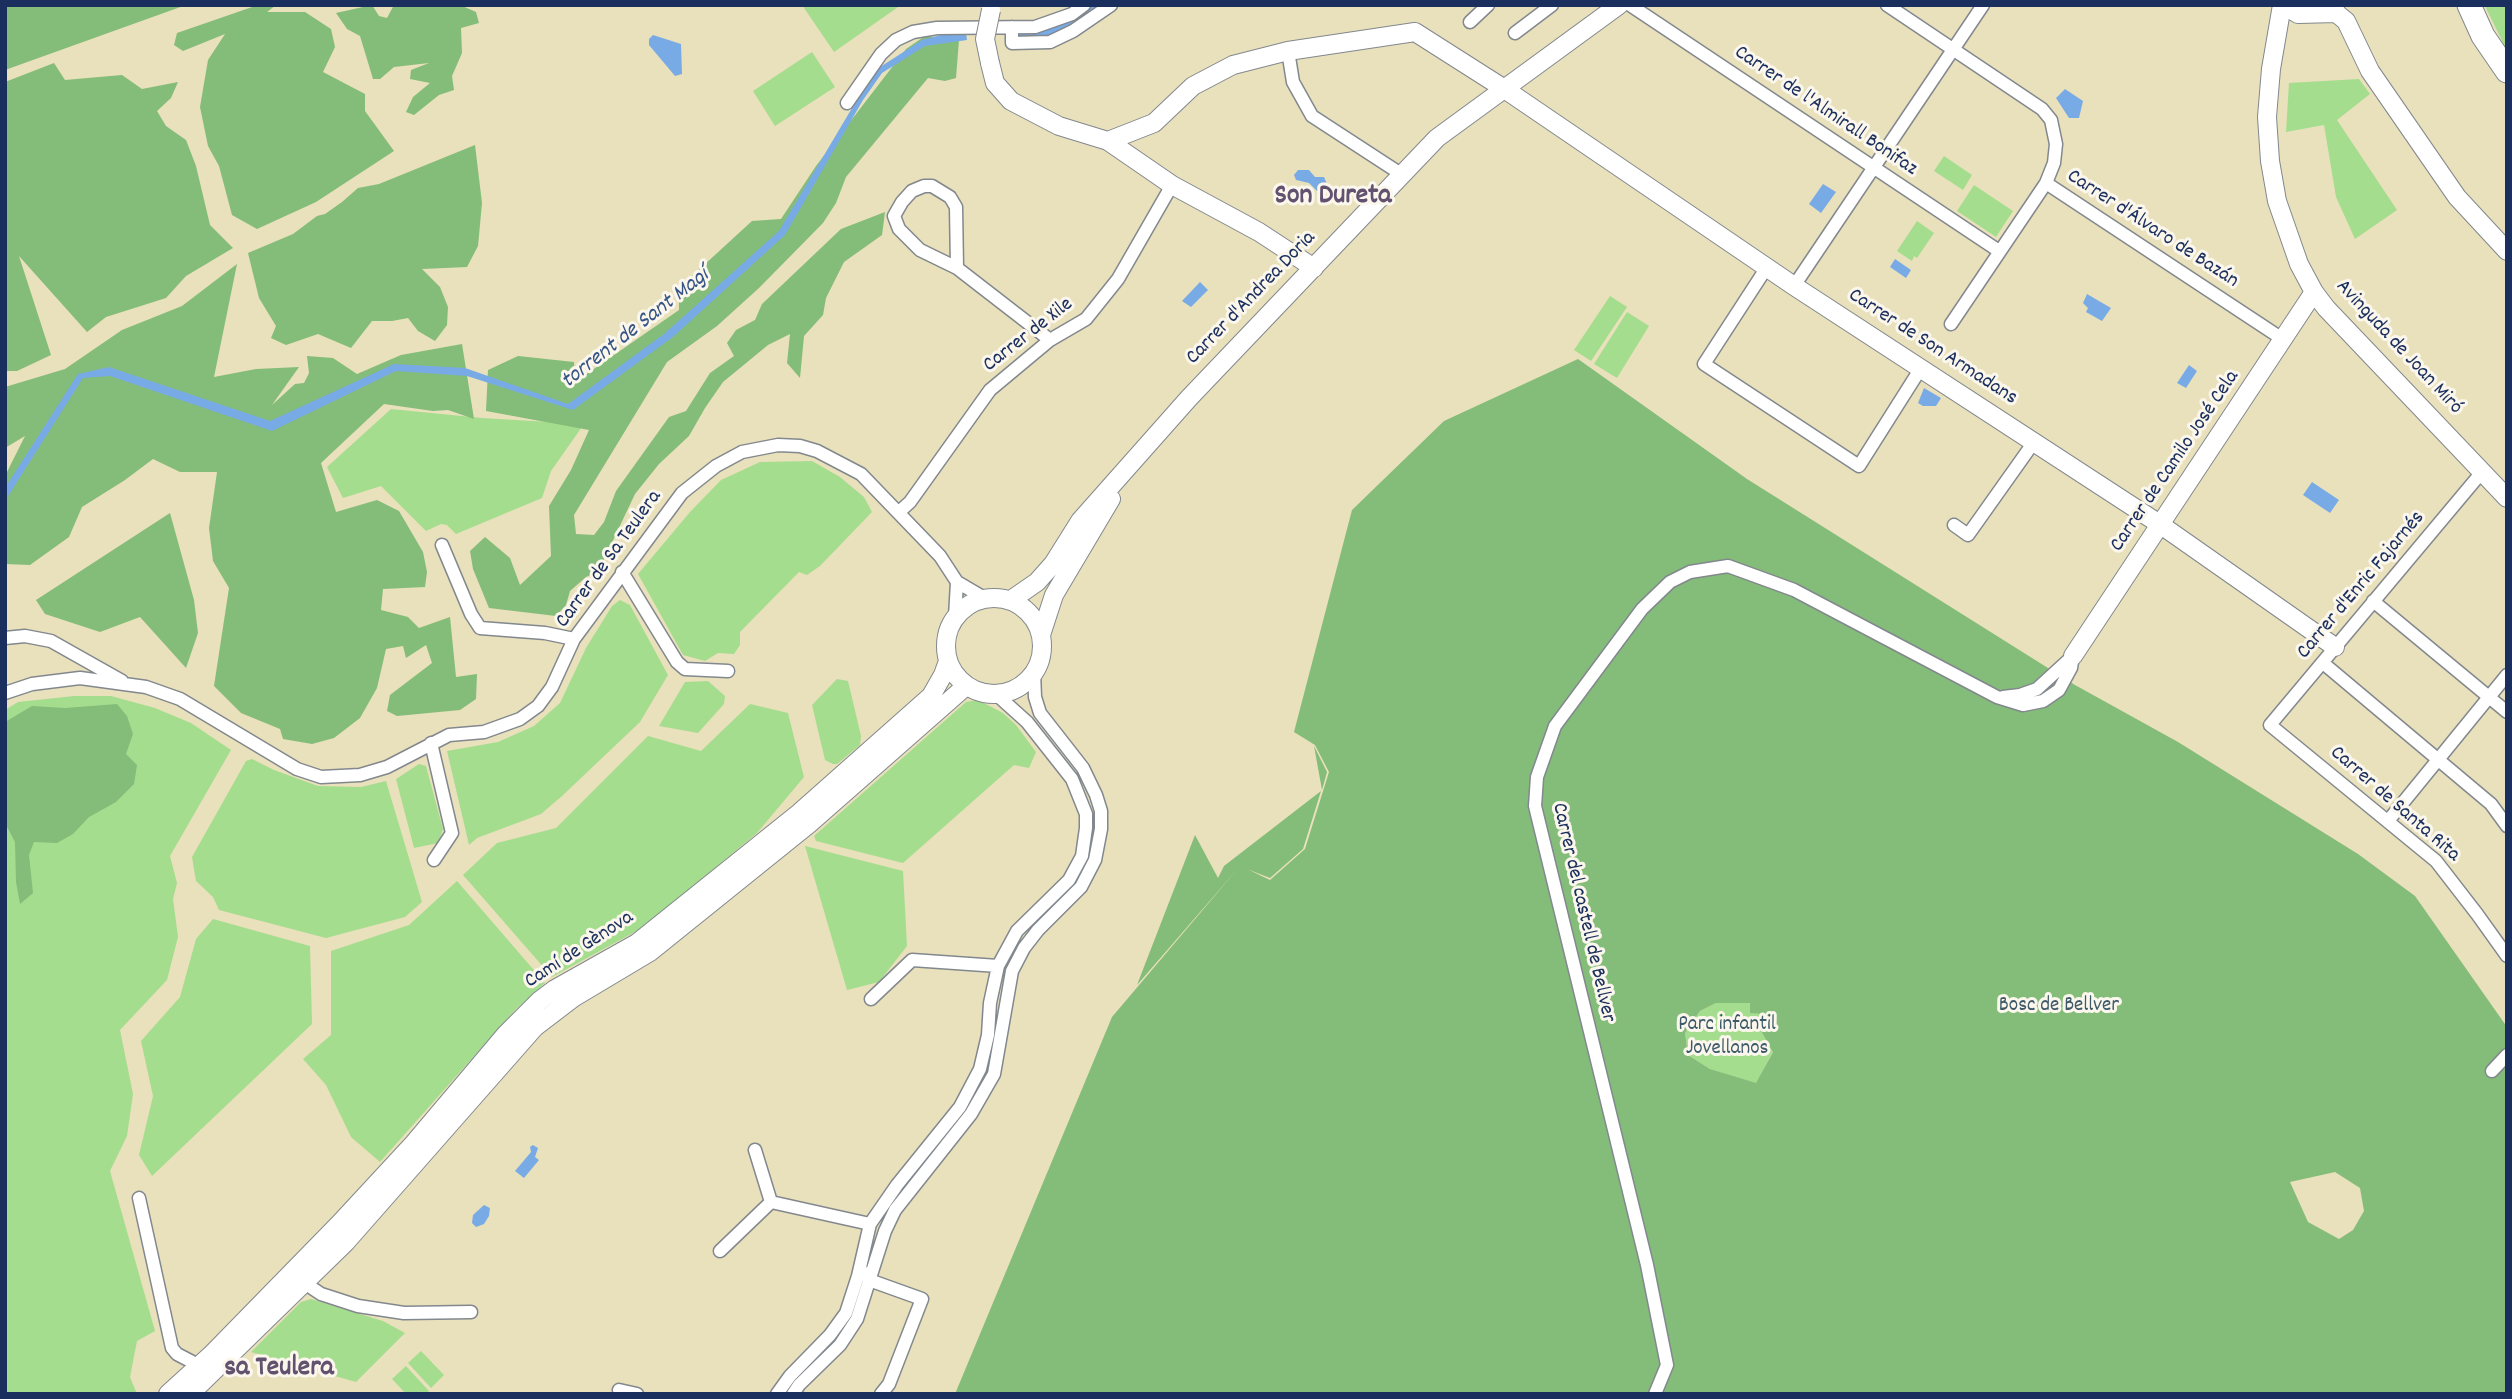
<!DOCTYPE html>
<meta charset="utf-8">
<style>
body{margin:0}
#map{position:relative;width:2512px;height:1399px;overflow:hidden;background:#e9e0bc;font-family:Dekko,sans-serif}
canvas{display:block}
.frame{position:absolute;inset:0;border:7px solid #1b2f5e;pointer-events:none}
</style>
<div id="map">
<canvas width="2512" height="1399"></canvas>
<div class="frame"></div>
</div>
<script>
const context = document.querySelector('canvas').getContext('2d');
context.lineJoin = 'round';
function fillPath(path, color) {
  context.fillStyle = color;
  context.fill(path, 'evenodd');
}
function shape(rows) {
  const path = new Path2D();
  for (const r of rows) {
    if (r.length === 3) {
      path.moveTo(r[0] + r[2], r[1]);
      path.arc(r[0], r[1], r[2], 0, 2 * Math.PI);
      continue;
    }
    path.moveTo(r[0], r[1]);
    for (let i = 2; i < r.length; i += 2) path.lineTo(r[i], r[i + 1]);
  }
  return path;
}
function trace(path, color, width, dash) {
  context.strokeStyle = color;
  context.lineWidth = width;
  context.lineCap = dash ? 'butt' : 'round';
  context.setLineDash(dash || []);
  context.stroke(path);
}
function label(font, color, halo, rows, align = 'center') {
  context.font = font + ' Dekko,sans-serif';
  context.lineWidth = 6;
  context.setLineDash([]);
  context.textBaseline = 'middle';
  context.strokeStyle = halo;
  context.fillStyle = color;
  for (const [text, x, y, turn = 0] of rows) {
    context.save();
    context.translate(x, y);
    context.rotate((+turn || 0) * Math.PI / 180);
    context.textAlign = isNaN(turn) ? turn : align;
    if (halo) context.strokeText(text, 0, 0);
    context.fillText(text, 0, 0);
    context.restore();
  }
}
const green = shape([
 [802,5,901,5,834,52],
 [2485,5,2507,5,2507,51,2486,8],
 [812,52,835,87,775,126,753,91],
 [2359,79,2370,94,2337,120,2397,210,2355,239,2336,197,2324,125,2286,132,2289,83],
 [1944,156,1972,175,1963,190,1934,171],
 [1974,185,2013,211,1996,237,1957,211],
 [1917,221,1934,233,1917,258,1914,256,1912,261,1897,251],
 [1610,296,1627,307,1591,361,1574,350],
 [1627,312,1649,326,1617,378,1594,364],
 [391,409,482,418,584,424,551,471,542,498,456,534,447,525,441,524,426,531,381,486,343,498,327,467],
 [812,461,840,477,864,497,872,512,820,566,807,575,799,572,740,632,740,645,734,654,718,653,705,661,683,655,638,574,690,512,721,480,760,462],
 [620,600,630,605,668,675,640,722,562,796,541,814,477,838,469,845,447,751,498,742,534,726,560,703,586,648,612,606],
 [837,679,848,681,861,736,860,745,837,764,833,764,825,760,812,705],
 [708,681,725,696,724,704,698,733,659,726,685,682],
 [74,696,111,696,155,708,191,723,231,750,170,856,177,883,173,899,178,937,167,980,120,1030,133,1094,127,1136,110,1171,155,1331,137,1341,130,1377,137,1394,5,1394,5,710,18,702],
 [978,700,1003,713,1016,725,1036,752,1029,768,1014,765,903,863,816,841,814,836,966,702],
 [750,704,788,713,804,777,757,833,644,927,552,977,463,875,497,843,556,828,648,736,701,751],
 [252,759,274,770,318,786,361,787,386,781,422,902,405,917,326,938,219,910,213,897,196,881,192,857,246,761],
 [419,764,426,766,443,829,438,843,414,848,396,779],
 [805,846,903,871,907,946,879,982,847,990],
 [457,881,545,983,515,1010,380,1162,351,1137,326,1085,303,1059,331,1035,331,951,409,925],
 [213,919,310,946,312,1024,152,1176,139,1155,153,1096,141,1041,180,997,196,939],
 [1716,1003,1750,1003,1767,1014,1760,1029,1773,1051,1756,1084,1710,1069,1688,1055,1685,1033,1700,1011],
 [311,1299,383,1321,405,1333,356,1382,251,1352,301,1302],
 [421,1351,444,1375,431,1388,408,1363],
 [406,1366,429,1391,426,1394,406,1394,392,1379]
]);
const forest = shape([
 [5,5,186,5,5,70],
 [258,5,276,5,267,12,305,12,331,29,335,47,323,72,365,94,365,111,394,151,316,202,257,229,232,215,219,166,208,146,200,107,208,60,225,34,183,51,174,45,177,33],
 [372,5,379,16,387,18,394,5,460,5,476,12,479,23,461,28,462,53,452,76,454,90,439,95,414,115,406,112,413,97,430,83,410,79,411,70,429,63,394,67,380,79,373,79,360,36,347,29,336,13],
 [925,36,959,40,956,78,945,81,928,78,846,177,836,203,823,223,759,288,717,326,667,362,574,515,576,534,594,535,604,522,616,491,669,417,686,411,710,373,734,356,727,343,736,330,755,320,762,304,841,229,885,212,882,235,844,262,826,298,823,315,804,336,800,378,787,363,790,334,768,345,723,382,705,408,689,436,659,464,635,494,598,572,586,577,570,591,566,605,556,616,489,608,473,569,470,551,485,537,510,558,520,585,551,556,549,506,571,470,589,430,486,411,488,370,518,356,574,362,575,382,679,310,679,288,752,221,781,219,816,166,906,49],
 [54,63,65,80,122,75,142,89,178,82,171,98,157,111,166,126,186,140,196,166,210,225,233,248,186,276,166,298,106,317,87,332,19,256,51,355,17,371,5,371,5,82],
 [475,145,482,203,478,246,467,267,422,269,440,287,448,307,447,325,435,341,418,331,408,318,392,321,372,321,351,348,318,334,286,345,271,338,276,326,259,298,248,253,293,234,317,216,325,214,342,202,358,188,379,184],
 [237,264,214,377,256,369,299,367,272,405,295,384,304,383,309,373,307,356,333,358,357,374,401,355,462,344,474,419,448,410,433,411,384,404,321,463,336,512,377,500,399,511,423,552,427,572,425,587,383,589,381,610,408,617,419,628,450,617,456,677,477,674,476,699,460,710,397,716,387,711,390,695,432,663,426,645,406,658,403,646,386,649,377,688,360,718,334,738,312,744,283,739,280,729,241,713,214,686,229,588,213,561,209,528,217,472,180,472,153,459,125,480,82,507,69,537,30,565,5,564,5,476,25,436,5,448,5,387,65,369,122,330,182,306],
 [1578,359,1747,479,2075,685,2178,742,2358,854,2415,896,2507,1027,2507,1394,955,1394,1112,1017,1240,866,1137,985,1195,835,1218,878,1224,866,1321,791,1303,849,1270,878,1247,869,1270,880,1305,849,1329,772,1315,745,1294,732,1352,510,1444,421],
 [1716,1003,1750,1003,1750,1013,1767,1014,1760,1029,1773,1052,1756,1083,1710,1069,1688,1055,1685,1033,1700,1011],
 [2335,1172,2360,1188,2364,1211,2353,1230,2339,1239,2308,1222,2290,1182],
 [170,513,194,600,198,633,186,668,140,617,100,632,45,614,36,600],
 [117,704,127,716,133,734,126,754,137,765,134,784,116,802,89,817,73,834,57,843,34,842,29,855,33,893,20,904,16,882,15,842,5,823,5,722,32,706,65,708],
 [1314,746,1327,772,1322,790]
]);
const water = shape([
 [1089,5,1104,5,1071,25,1046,36,1019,38,1019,31],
 [966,33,967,40,925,46,882,73,863,100,785,235,673,337,573,410,467,376,396,371,272,431,110,376,83,378,5,501,5,488,78,374,109,367,270,421,394,364,465,368,568,404,664,334,779,231,858,98,877,69,922,40,941,35],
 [653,35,681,44,682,74,675,76,649,45,649,39],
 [2065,89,2083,101,2079,118,2069,118,2056,98],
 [1298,170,1309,170,1315,177,1324,177,1327,184,1323,190,1317,191,1309,183,1296,180,1294,175],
 [1823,184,1836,192,1821,213,1809,204],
 [1895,259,1911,270,1906,278,1890,267],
 [1200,282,1208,290,1191,307,1182,301],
 [2087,294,2111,308,2102,321,2086,312,2088,308,2083,303],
 [2189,365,2197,371,2186,388,2177,383],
 [1924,388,1941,398,1936,406,1923,406,1918,403],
 [2312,482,2339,500,2330,513,2303,495],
 [533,1145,538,1148,535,1157,539,1160,524,1178,515,1171,531,1152,530,1147],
 [484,1205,490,1208,489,1216,484,1224,476,1227,472,1223,473,1215]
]);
const street = shape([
 [1630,5,1999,251],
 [1887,5,2042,109,2051,120,2056,144,2054,163,2046,183,1951,324],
 [1470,22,1488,5],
 [1012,27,1012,43,1050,42,1073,31,1111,5],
 [1515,33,1552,5],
 [1288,51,1293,82,1312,116,1401,174],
 [847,103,881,54,896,40,913,32,937,28,1035,27,1072,14,1084,5],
 [2046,183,2284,340],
 [1767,267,1704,364,1859,466,1921,368],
 [957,268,956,207,950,197,932,186,924,186,912,191,902,202,894,216,899,229,920,250,957,268,1050,340],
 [1794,286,1983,5],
 [2482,472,2270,725,2436,861,2477,914,2507,956],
 [899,512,910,502,990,390,1050,340,1086,319,1118,279,1172,185],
 [1954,525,1968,535,2034,442],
 [442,545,471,614,480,628,545,633,574,639],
 [622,572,677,662,685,669,728,671],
 [2373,601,2507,712],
 [955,617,957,582,986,599],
 [5,638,25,636,51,641,122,681],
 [2323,663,2491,804,2507,826],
 [5,693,32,684,80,678,146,687,180,699,297,769,321,777,360,775,387,767,449,735,484,732,520,719,538,706,552,687,574,639,682,493,716,466,742,452,778,445,800,446,817,451,861,474,940,556,957,582],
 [2003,697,2020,695,2037,689,2073,656],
 [431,743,452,833,434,860],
 [2388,821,2507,675],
 [871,999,912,960,998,966],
 [2492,1071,2507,1055],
 [139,1198,172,1348,177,1354,200,1366],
 [771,1202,870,1224],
 [720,1251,771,1202,755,1150],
 [866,1273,869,1280,922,1299,889,1384,881,1394],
 [303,1282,321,1294,358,1306,404,1313,471,1312],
 [619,1390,637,1394],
 [777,1394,790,1376,830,1335,846,1313,858,1276,870,1224,897,1185,960,1107,980,1069,988,1035,990,1003,998,966,1017,931,1069,880,1082,856,1086,828,1086,814,1072,779,1027,722,997,695],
 [793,1394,799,1385,840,1345,857,1319,885,1231,895,1210,971,1114,994,1074,1012,971,1024,948,1038,930,1081,887,1095,860,1101,829,1101,811,1096,795,1083,768,1040,713,1035,697,1034,672],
 [1655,1394,1667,1365,1647,1265,1535,806,1537,777,1555,726,1642,609,1670,582,1690,572,1728,566,1794,590,1997,697,2023,705,2043,701,2059,690,2071,668,2073,656]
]);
const secondary = shape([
 [2282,5,2271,69,2267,117,2270,161,2277,201,2299,264,2314,292,2326,308,2507,498],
 [2283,5,2298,14,2337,13],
 [2326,5,2346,21,2370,71,2457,197,2507,251],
 [990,63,995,83,1011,101,1059,126,1108,141,1172,185,1259,232,1314,268],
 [1108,141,1154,123,1193,86,1233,65,1288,51,1415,32,1503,88,1794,286,2161,525,2335,647],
 [994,646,48],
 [1011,600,1037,582,1053,564,1080,521,1189,398,1437,138,1619,5],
 [1041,635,1054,595,1111,499],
 [2073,656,2314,292],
 [168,1394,211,1355,339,1224,414,1143,506,1034,539,1001,555,989,637,943,799,813,931,696,943,675,948,661],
 [190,1394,346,1242,535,1027,573,998,650,952,809,824,966,686]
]);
const highway = shape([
 [2469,5,2483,36,2507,71]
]);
const secondaryBridge = shape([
 [990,63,985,39,991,10]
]);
const streetNames = [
 ["Carrer de l'Almirall Bonifaz",1825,112,34],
 ["Carrer d'Álvaro de Bazán",2152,230,33],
 ["Carrer d'Andrea Doria",1252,299,-46],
 ["Carrer de Xile",1029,336,-38],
 ["Carrer de Son Armadans",1932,348,33],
 ["Avinguda de Joan Miró",2398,348,47],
 ["Carrer de Camilo José Cela",2176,462,-56],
 ["Carrer de Sa Teulera",610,560,-54],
 ["Carrer d'Enric Fajarnés",2362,586,-50],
 ["Carrer de Santa Rita",2394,805,41],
 ["Carrer del castell de Bellver",1582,913,77],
 ["Camí de Gènova",580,951,-33]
];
const parkNames = [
 ["Bosc de Bellver",2059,1007],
 ["Parc infantil",1727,1026],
 ["Jovellanos",1727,1050]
];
const waterNames = [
 ["torrent de Sant Magí",636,330,-38]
];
const districtNames = [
 ["Son Dureta",1333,198],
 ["sa Teulera",279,1370]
];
fillPath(green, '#a5dd8e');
fillPath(forest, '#84bc79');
fillPath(water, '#78abe5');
trace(street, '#82888d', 15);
trace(secondary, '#82888d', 20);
trace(highway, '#82888d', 25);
trace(street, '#fff', 12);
trace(secondary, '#fff', 18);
trace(highway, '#fff', 23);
trace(secondaryBridge, '#82888d', 20, []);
trace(secondaryBridge, '#fff', 18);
label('21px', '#1b2f5e', '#fbf7ec', streetNames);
label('21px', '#3e5a6a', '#fbf7ec', parkNames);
label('italic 23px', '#375486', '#fbf7ec', waterNames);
label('bold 28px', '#625270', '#fbf7ec', districtNames);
</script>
